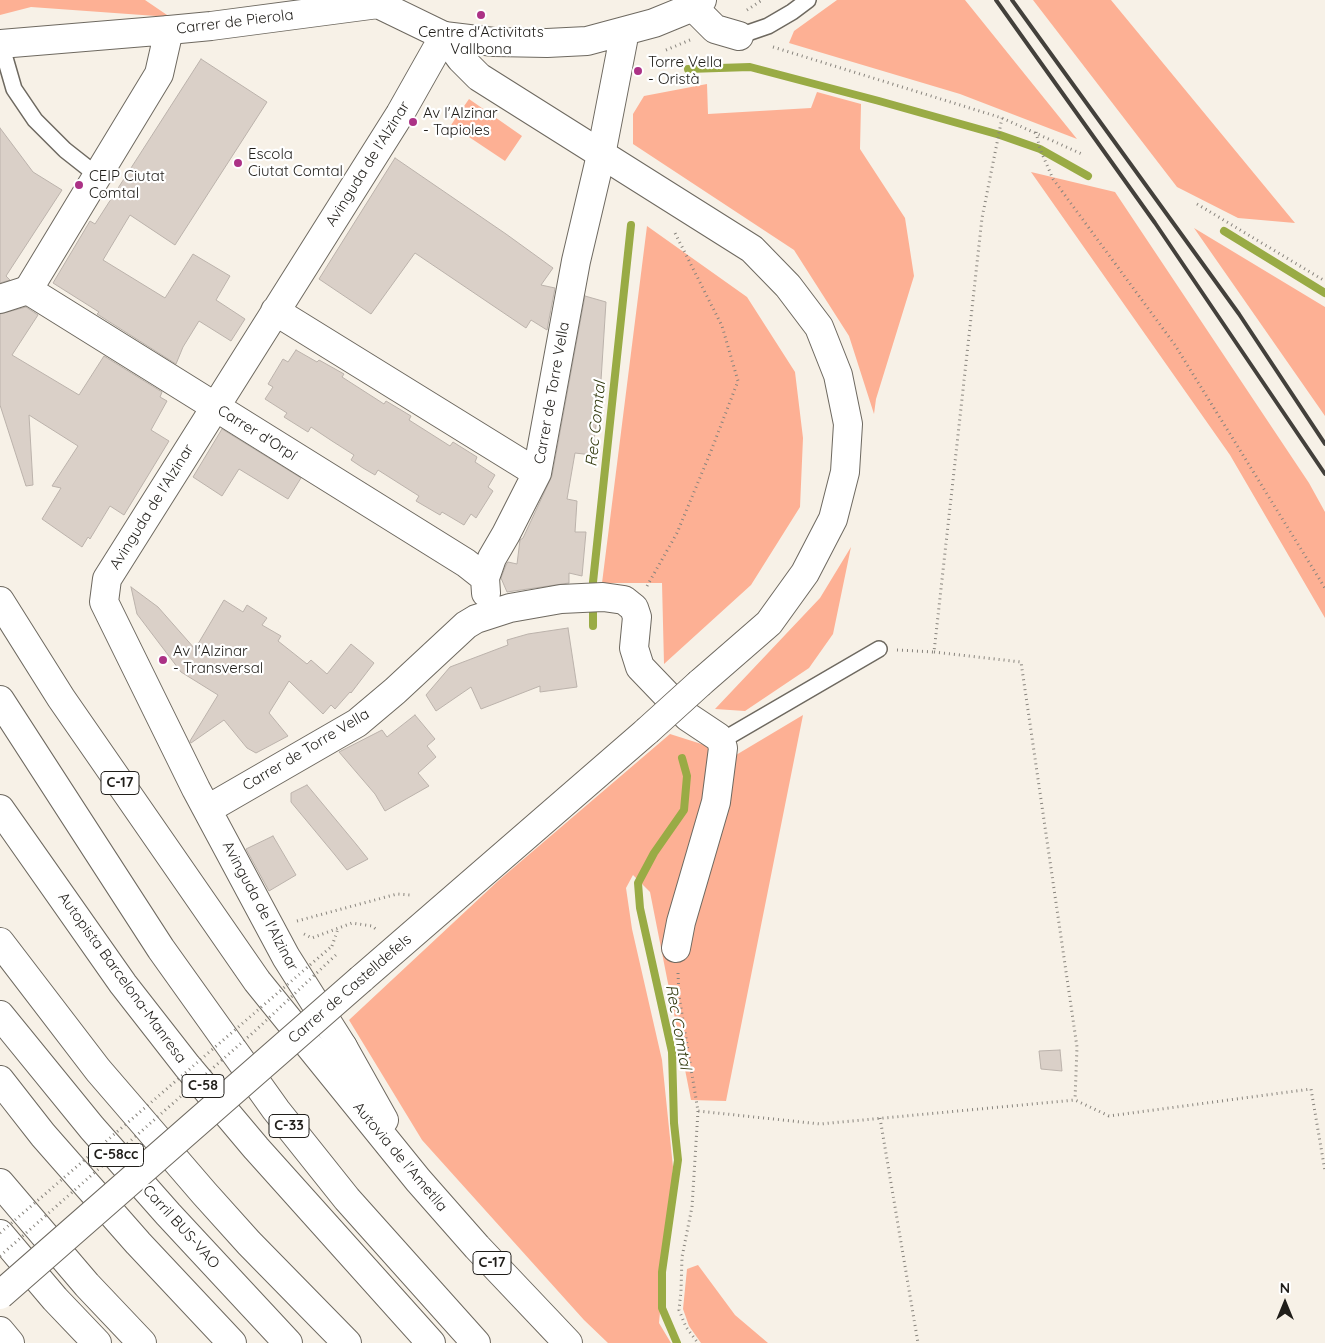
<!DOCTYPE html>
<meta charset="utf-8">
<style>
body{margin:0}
#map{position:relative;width:1325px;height:1343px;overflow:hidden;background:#f7f1e7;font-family:Quicksand,sans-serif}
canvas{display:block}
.north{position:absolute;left:1260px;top:1278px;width:50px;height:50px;-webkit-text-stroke:4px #fff;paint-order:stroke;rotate:0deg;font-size:14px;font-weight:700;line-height:20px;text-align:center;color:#201e1a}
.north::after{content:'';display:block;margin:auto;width:18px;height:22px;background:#201e1a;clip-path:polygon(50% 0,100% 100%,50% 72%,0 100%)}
</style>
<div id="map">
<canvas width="1325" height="1343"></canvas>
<div class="north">N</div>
</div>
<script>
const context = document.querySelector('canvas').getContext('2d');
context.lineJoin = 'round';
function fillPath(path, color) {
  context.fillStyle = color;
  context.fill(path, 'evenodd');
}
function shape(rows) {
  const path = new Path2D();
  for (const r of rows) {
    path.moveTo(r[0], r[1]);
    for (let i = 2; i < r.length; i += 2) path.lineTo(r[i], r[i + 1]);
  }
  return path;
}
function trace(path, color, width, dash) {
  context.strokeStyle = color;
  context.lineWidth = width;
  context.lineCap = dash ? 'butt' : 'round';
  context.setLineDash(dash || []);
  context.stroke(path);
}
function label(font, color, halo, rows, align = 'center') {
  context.font = font + ' Quicksand,sans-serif';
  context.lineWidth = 4.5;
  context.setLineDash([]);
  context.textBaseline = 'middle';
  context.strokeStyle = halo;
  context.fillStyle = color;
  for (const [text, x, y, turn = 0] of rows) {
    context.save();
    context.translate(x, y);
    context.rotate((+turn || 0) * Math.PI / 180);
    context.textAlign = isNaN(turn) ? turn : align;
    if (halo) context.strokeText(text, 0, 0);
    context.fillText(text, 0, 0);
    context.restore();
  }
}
const green = shape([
 [0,0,145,0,170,17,31,7,0,15],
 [837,0,965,0,1077,139,960,94,789,43,794,31],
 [1033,0,1111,0,1295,223,1238,218,1177,187],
 [707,84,708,114,811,108,817,92,861,104,860,149,905,218,914,276,876,399,874,414,849,336,794,250,633,144,633,114,644,96],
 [469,99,522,136,505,161,451,125],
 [1031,172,1115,192,1309,483,1325,512,1325,618,1230,455],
 [647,226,747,297,795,372,803,438,800,507,751,585,664,664,662,583,602,583],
 [1194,228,1325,307,1325,416],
 [851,547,833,634,809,668,745,711,715,709,820,598],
 [803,715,726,1101,691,1100,650,892,633,875,626,888,632,929,662,1060,673,1167,659,1323,671,1343,608,1343,584,1320,422,1140,349,1020,498,881,670,734,736,755],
 [698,1265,735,1315,768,1343,701,1343,689,1326,683,1309,687,1269]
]);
const stream = shape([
 [688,69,750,67,879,101,1000,135,1040,149,1088,176],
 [1224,231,1325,293],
 [593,626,593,582,631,225],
 [677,1343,662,1308,662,1272,678,1160,674,1123,672,1052,640,908,638,883,654,853,684,810,687,776,682,758]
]);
const building = shape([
 [201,59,267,102,175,245,130,215,103,260,165,298,193,254,230,276,216,300,245,319,231,341,199,321,183,347,176,364,97,314,99,312,53,283,90,221,95,224,201,59],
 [0,128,33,172,62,190,6,276,10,280,0,283,0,128],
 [395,158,506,234,553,268,541,285,555,288,547,330,531,320,526,328,415,253,371,314,319,279,395,158],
 [585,296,606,302,600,396,592,455,575,453,567,499,577,501,575,532,586,532,582,576,569,573,569,583,507,592,501,578,506,565,508,562,517,564,520,540,523,538,552,476,585,296],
 [26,307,38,315,12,355,79,395,104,356,162,392,160,397,167,401,151,430,169,441,124,515,110,506,90,539,88,537,82,547,42,519,61,488,52,486,78,446,29,415,33,485,26,486,0,405,0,314,26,307],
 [296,350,317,362,319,360,344,374,342,377,384,404,386,401,411,416,409,420,450,446,453,442,477,457,475,462,495,475,488,487,493,491,476,518,471,514,464,525,442,512,440,515,416,501,419,496,378,470,375,475,363,468,351,460,354,455,332,441,311,427,308,432,284,417,287,413,265,399,273,387,268,384,283,359,288,362,296,350],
 [222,429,301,478,288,499,239,469,222,496,193,477,222,429],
 [131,587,158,607,195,649,224,600,243,612,247,605,267,618,262,625,281,636,278,641,307,664,311,660,327,674,351,644,374,663,351,693,350,692,335,709,331,705,323,714,289,681,269,713,288,736,256,753,247,748,224,720,191,743,190,741,218,695,181,672,137,614,131,587],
 [568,628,577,687,540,692,540,686,481,709,471,687,436,711,426,695,450,667,508,645,507,640,528,634,568,628],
 [415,715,435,739,427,746,436,757,418,773,429,786,385,811,375,794,339,752,382,730,387,737,415,715],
 [307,785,356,844,368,859,347,870,335,855,291,802,291,793,307,785],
 [273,836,296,875,269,891,246,849,273,836],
 [1060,1050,1062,1071,1041,1069,1039,1051,1060,1050]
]);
const path = shape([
 [747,10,762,0],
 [773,47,1002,118,1084,155],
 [666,50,690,40],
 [1036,132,1040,149,1053,179,1175,345,1325,588],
 [1197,204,1325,281],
 [647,586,677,533,711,451,738,381,722,326,675,233],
 [897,650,934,652,982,218,1002,118],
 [934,652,1021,662,1077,1047,1075,1100],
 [297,921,397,894,410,895],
 [304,934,312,938,352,923,372,926,377,930],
 [332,946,338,929],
 [678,973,679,996,698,1111,820,1124,1075,1100,1109,1116,1311,1089,1325,1171],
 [698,1111,692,1207,682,1257,681,1291,679,1310,686,1327,698,1343],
 [880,1118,918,1343]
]);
const lane = shape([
 [739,36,768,26,792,12,808,0],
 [1,44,14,89,35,120,65,150,98,176],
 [721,741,879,649]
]);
const street = shape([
 [693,7,715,29,739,36],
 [0,44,169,30,159,74,28,290,466,563,485,578],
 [275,311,537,473],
 [486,593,485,578,492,558,506,534,537,473,576,261,601,155,625,31],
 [208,809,357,723,395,691,466,625,476,619,510,608,561,599,603,597,624,600,634,608,637,617,634,648,640,667,688,717,718,737,721,741,723,748,716,802,681,922,676,948],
 [343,1047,286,957,196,789,104,602,107,579,400,114,444,36,494,42,547,43,587,41,654,23,693,7,702,0]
]);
const secondary = shape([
 [169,30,211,26,378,4,444,36,461,59,479,77,752,249,788,286,819,327,838,375,848,424,845,472,833,519,805,573,769,623,700,683],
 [0,299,28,290],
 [361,979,647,731]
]);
const highway = shape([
 [0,601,61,698,257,981,418,1180,477,1247,568,1343],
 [0,700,161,949,276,1110,347,1199,476,1343],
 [0,809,123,984,187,1066,256,1148,431,1343],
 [0,942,98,1070,204,1193,249,1243,347,1343],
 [0,1015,92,1128,168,1214,288,1343],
 [343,1047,384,1120],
 [0,1080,43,1135,138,1243,232,1343],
 [0,1183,87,1285,142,1343],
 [0,1234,55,1299,97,1343],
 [0,1331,10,1343]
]);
const rail = shape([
 [996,0,1155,223,1325,474],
 [1012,0,1239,314,1325,444]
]);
const pathBridge = shape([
 [0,1233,332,946],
 [0,1256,256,1030,338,953]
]);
const secondaryBridge = shape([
 [647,731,700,683],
 [0,1295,361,979]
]);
const markers = [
 [481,15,5,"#ac3286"],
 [638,71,5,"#ac3286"],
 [413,122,5,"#ac3286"],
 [238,163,5,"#ac3286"],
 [79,185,5,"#ac3286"],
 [163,660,5,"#ac3286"]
];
const shields = [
 [120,783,38],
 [203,1086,42],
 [289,1126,40],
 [116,1155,55],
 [492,1263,38]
];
const shieldNames = [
 ["C-17",120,783],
 ["C-58",203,1086],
 ["C-33",289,1126],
 ["C-58cc",116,1155],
 ["C-17",492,1263]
];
const streetNames = [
 ["Carrer de Pierola",235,22,-7],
 ["Avinguda de l'Alzinar",368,164,-58],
 ["Carrer de Torre Vella",552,393,-80],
 ["Carrer d'Orpí",257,433,32],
 ["Avinguda de l'Alzinar",152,507,-58],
 ["Carrer de Torre Vella",306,750,-31],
 ["Avinguda de l'Alzinar",260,906,62],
 ["Autopista Barcelona-Manresa",122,978,54],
 ["Carrer de Castelldefels",350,989,-41],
 ["Autovia de l'Ametlla",400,1157,50],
 ["Carril BUS-VAO",181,1227,48]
];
const poiNames = [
 ["Centre d'Activitats",481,32,"center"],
 ["Vallbona",481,49,"center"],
 ["Torre Vella",648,62],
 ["- Oristà",648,79],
 ["Av l'Alzinar",423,113],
 ["- Tapioles",423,130],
 ["Escola",248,154],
 ["Ciutat Comtal",248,171],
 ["CEIP Ciutat",89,176],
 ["Comtal",89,193],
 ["Av l'Alzinar",173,651],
 ["- Transversal",173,668]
];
const waterNames = [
 ["Rec Comtal",596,424,-84],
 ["Rec Comtal",678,1027,80]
];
fillPath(green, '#fdb094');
trace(stream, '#99ab45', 8);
fillPath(building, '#dad0c8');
trace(building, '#bbb2ab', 1);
trace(lane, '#6e6960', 18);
trace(street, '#6e6960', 30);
trace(secondary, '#6e6960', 30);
trace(highway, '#6e6960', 30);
trace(path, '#88847d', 3, [1, 4]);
trace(lane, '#fff', 15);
trace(street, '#fff', 28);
trace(secondary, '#fff', 28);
trace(highway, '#fff', 28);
trace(rail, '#43403b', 4);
trace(secondaryBridge, '#6e6960', 30, []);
trace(pathBridge, '#88847d', 3, [1, 4]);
trace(secondaryBridge, '#fff', 28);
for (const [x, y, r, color] of markers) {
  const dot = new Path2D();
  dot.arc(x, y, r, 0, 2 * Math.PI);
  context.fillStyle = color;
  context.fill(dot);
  trace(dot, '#fff', 2);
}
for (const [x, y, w] of shields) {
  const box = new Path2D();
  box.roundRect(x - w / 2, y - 11.5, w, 23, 4);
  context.fillStyle = '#fff';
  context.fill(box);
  trace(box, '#201e1a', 1);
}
label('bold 14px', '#201e1a', null, shieldNames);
label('15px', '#201e1a', '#fff', streetNames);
label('15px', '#201e1a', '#fff', poiNames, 'left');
label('italic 16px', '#31380d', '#fff', waterNames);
</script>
